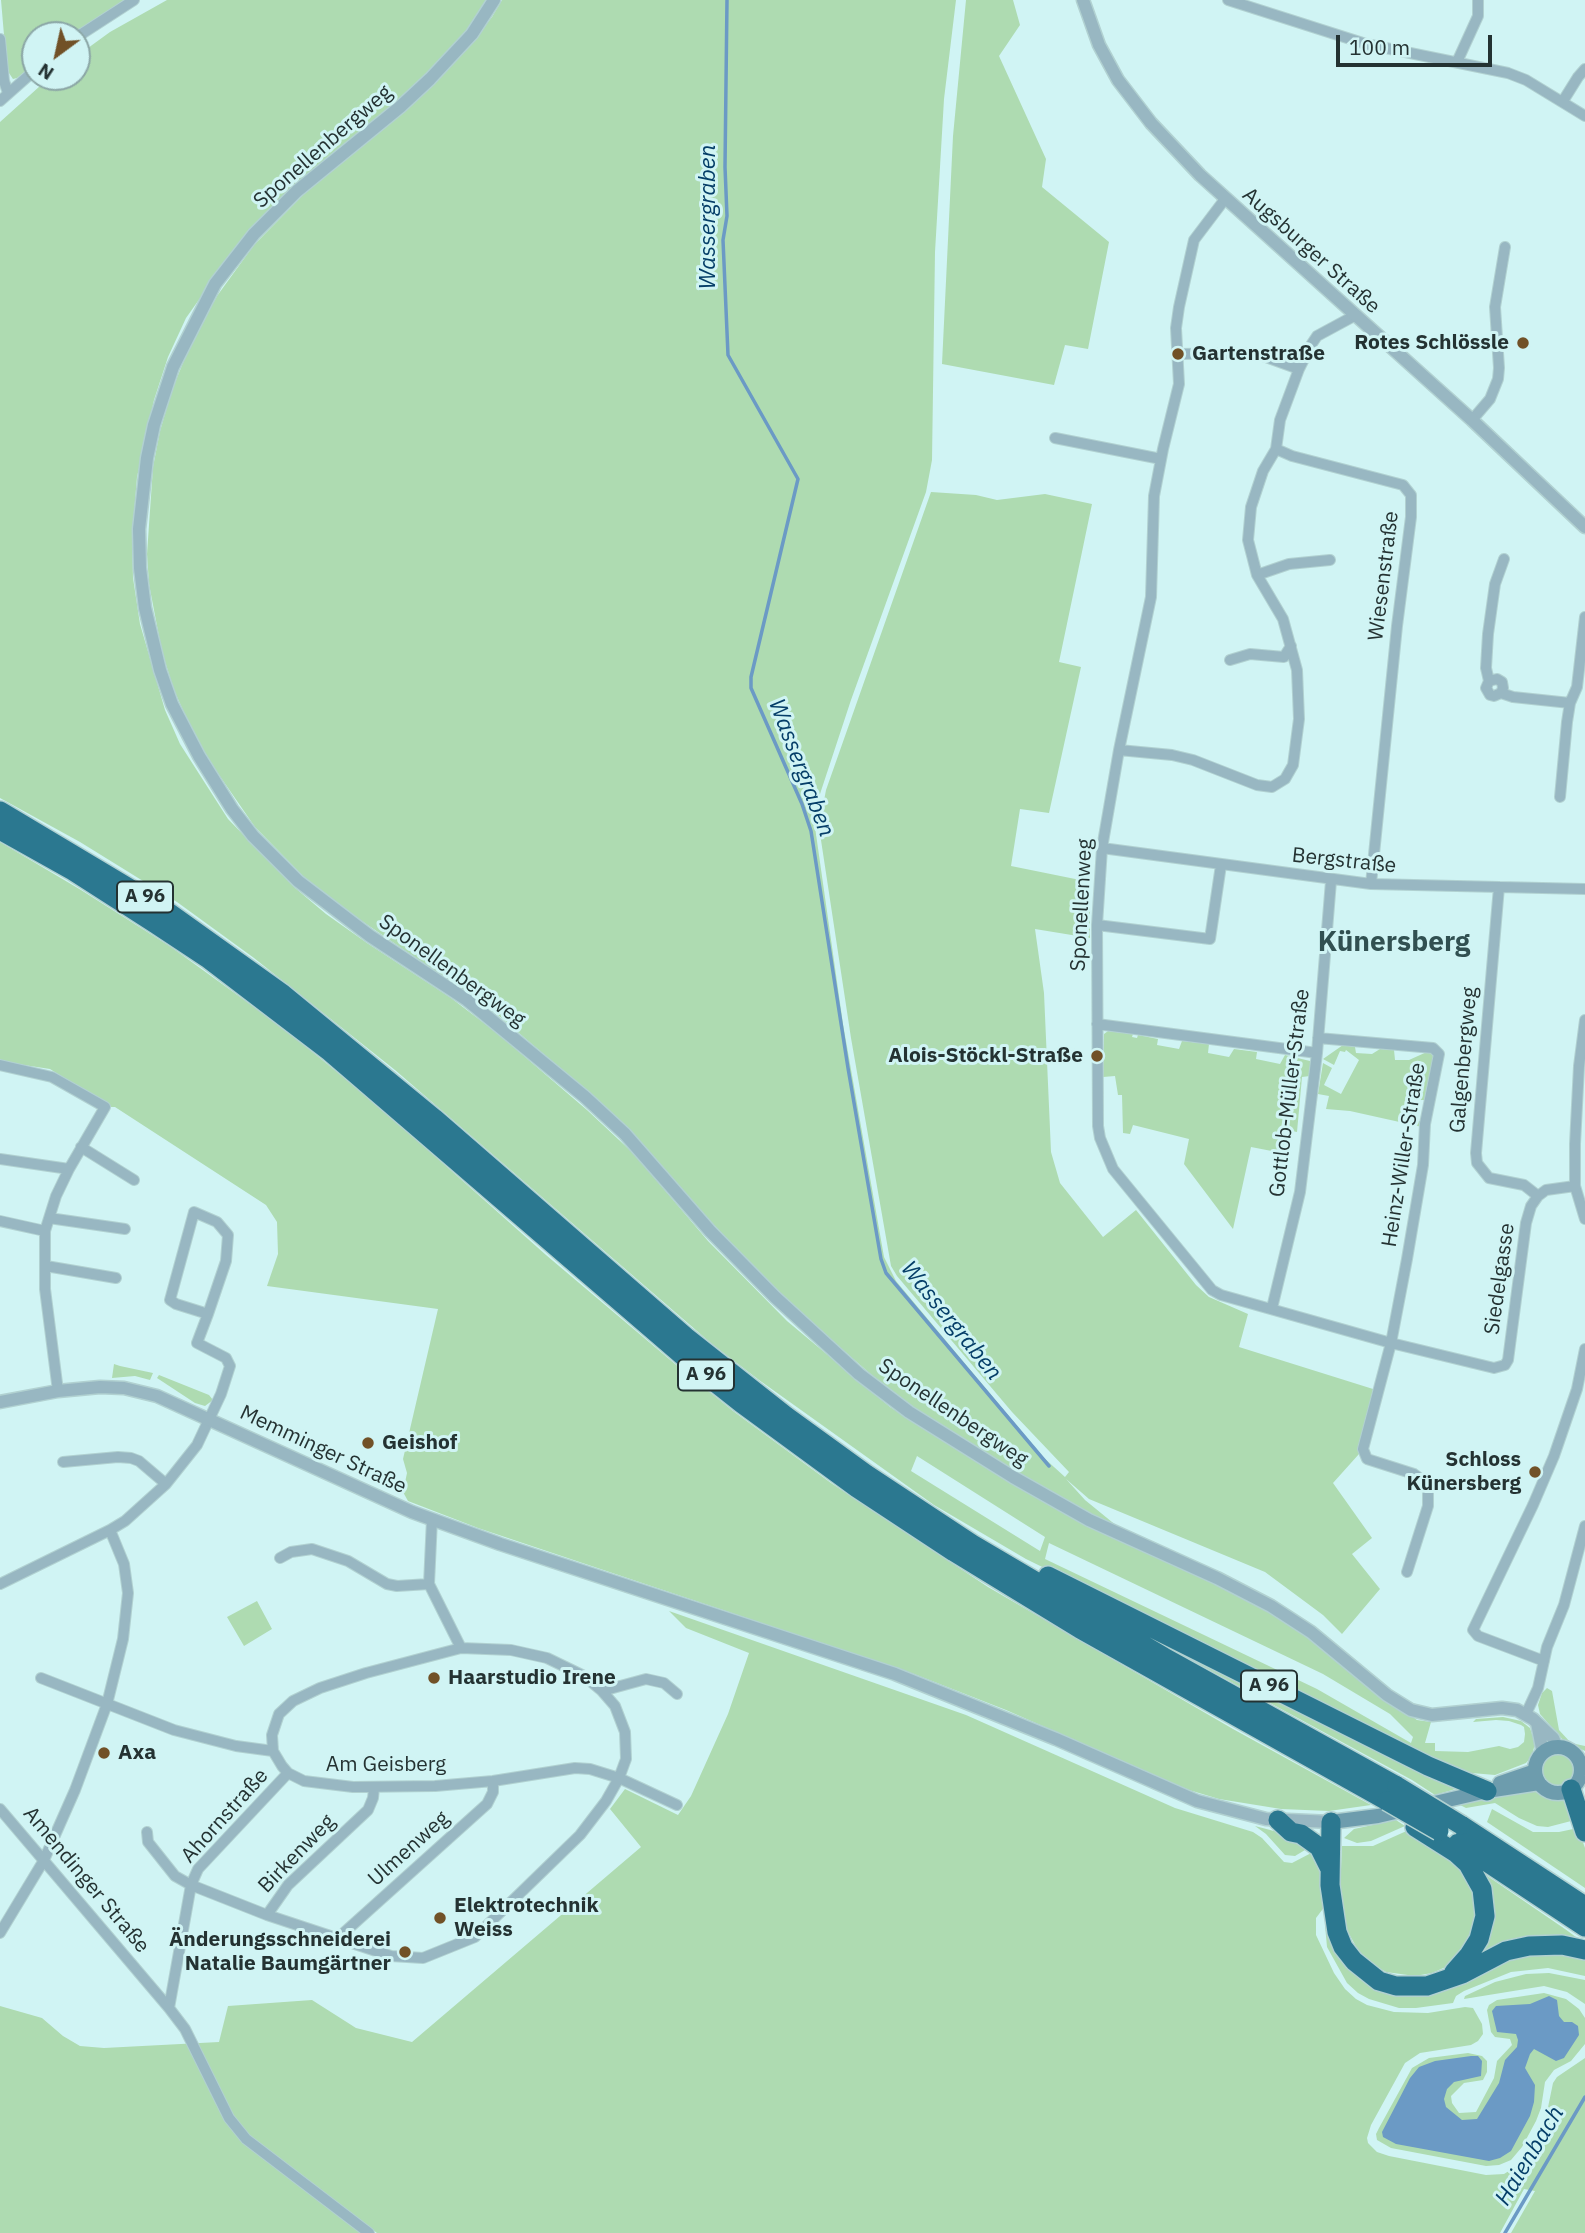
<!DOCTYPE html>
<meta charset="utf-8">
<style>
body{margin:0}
#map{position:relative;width:1585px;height:2233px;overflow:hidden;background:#d0f4f4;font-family:"IBM Plex Sans",sans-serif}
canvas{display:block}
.north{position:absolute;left:21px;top:21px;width:70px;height:70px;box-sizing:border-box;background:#d0f4f4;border:2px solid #8ba6a6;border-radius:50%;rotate:213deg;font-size:19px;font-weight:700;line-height:28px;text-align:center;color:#243232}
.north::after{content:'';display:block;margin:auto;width:24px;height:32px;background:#715127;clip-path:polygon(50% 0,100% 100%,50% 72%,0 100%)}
.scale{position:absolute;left:1336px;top:35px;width:156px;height:32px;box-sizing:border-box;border:4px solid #243232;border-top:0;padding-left:9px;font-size:21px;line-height:24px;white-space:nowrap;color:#243232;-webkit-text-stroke:5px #d0f4f4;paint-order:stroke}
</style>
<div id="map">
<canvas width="1585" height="2233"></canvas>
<div class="north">N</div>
<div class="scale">100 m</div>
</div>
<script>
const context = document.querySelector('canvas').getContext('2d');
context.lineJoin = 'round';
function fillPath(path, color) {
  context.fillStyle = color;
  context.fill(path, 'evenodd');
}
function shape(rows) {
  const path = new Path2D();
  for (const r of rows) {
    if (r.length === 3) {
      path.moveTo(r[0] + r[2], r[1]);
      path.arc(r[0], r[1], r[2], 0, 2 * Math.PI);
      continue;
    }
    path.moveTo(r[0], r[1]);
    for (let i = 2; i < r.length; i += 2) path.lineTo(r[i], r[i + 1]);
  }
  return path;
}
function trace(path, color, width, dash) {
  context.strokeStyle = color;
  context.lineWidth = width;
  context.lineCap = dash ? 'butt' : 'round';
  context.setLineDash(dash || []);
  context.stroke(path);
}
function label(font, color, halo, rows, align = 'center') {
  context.font = font + ' "IBM Plex Sans",sans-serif';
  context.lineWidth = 6;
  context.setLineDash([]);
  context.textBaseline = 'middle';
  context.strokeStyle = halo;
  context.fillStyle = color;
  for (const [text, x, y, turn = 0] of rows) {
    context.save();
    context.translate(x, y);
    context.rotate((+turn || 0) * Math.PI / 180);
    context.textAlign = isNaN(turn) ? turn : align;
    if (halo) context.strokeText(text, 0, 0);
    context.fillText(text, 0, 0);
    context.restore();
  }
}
const green = shape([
 [1,0,124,0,71,35,35,35,35,64,17,78,13,79,7,70],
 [167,0,488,0,463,36,397,104,312,170,279,201,230,256,186,318,168,357,154,400,137,477,132,538,133,578,140,624,165,710,180,744,228,819,294,887,326,914,367,943,451,998,497,1033,587,1110,634,1154,708,1241,787,1321,890,1407,994,1471,1283,1618,1417,1720,1431,1722,1425,1743,1435,1743,1435,1751,1468,1752,1499,1746,1510,1749,1518,1747,1524,1742,1525,1734,1524,1727,1521,1725,1509,1721,1496,1720,1473,1722,1476,1719,1503,1717,1521,1721,1530,1728,1535,1743,1532,1756,1526,1763,1495,1775,1460,1772,1026,1559,934,1505,759,1380,712,1344,395,1070,254,958,177,902,80,842,0,798,0,122,50,77,77,77,77,56,110,32],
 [917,1456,1045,1537,1040,1551,911,1471],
 [1049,1543,1323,1674,1390,1714,1413,1737,1411,1743,1317,1689,1045,1559],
 [502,0,956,0,944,99,935,252,932,460,926,492,851,700,819,797,814,820,843,1024,884,1257,896,1281,1043,1457,1065,1477,1069,1472,1012,1412,897,1276,891,1266,851,1038,819,827,826,790,931,492,976,495,997,500,1045,494,1092,504,1059,662,1081,667,1049,813,1020,809,1011,866,1090,882,1090,938,1035,929,1044,993,1051,1152,1060,1183,1103,1237,1136,1210,1196,1285,1209,1297,1248,1314,1239,1347,1373,1389,1359,1454,1333,1483,1372,1538,1352,1554,1380,1589,1342,1634,1323,1615,1265,1572,1089,1499,1066,1479,1085,1500,1123,1531,1100,1520,1030,1481,913,1408,882,1384,779,1294,702,1212,641,1143,594,1097,492,1010,337,904,308,881,255,827,208,759,190,726,174,690,162,652,149,584,147,554,153,467,160,431,172,390,189,348,217,296,254,245,310,188,407,109,458,59,492,17],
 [966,0,1013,0,1020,25,999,56,1046,159,1042,187,1109,242,1088,349,1065,345,1054,385,942,364,953,136],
 [0,842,81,890,171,947,283,1028,375,1103,546,1255,675,1364,733,1411,831,1483,988,1587,1233,1729,1371,1805,1329,1811,1281,1809,1219,1799,1189,1790,1006,1710,914,1674,478,1528,408,1501,403,1492,407,1473,403,1459,438,1309,267,1286,278,1254,277,1222,266,1205,115,1107,110,1107,50,1069,4,1062,0,1059],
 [1108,1031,1133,1034,1132,1037,1137,1038,1138,1035,1158,1039,1157,1045,1179,1049,1182,1041,1209,1044,1208,1053,1229,1057,1234,1049,1257,1052,1256,1059,1280,1064,1285,1055,1310,1061,1310,1076,1302,1077,1297,1132,1287,1130,1282,1153,1251,1147,1233,1229,1184,1164,1189,1139,1133,1125,1130,1134,1123,1133,1122,1095,1118,1095,1115,1076,1103,1077,1104,1034],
 [1343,1045,1355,1047,1356,1053,1372,1054,1380,1049,1394,1050,1395,1060,1409,1060,1429,1051,1437,1057,1427,1100,1417,1100,1411,1119,1422,1122,1422,1127,1350,1111,1326,1109,1329,1096,1318,1094,1323,1063,1332,1068,1324,1085,1341,1094,1359,1060,1346,1050,1345,1052,1340,1051,1334,1065,1323,1059],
 [114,1364,120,1366,153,1373,150,1380,135,1376,112,1378],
 [159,1375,209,1395,213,1400,205,1406,195,1403,157,1378],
 [257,1601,272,1629,244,1646,227,1617],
 [669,1611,966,1715,1175,1808,1253,1832,1262,1838,1284,1862,1292,1863,1315,1851,1320,1862,1325,1906,1316,1918,1316,1935,1334,1973,1345,1989,1356,1999,1367,2005,1394,2012,1428,2013,1465,2007,1473,2008,1482,2024,1483,2034,1478,2041,1471,2045,1420,2053,1405,2063,1371,2125,1367,2138,1368,2143,1377,2152,1389,2156,1486,2175,1504,2174,1520,2164,1536,2139,1546,2117,1553,2083,1557,2077,1585,2058,1585,2233,1511,2233,1535,2191,1524,2189,1500,2233,377,2233,361,2221,363,2233,0,2233,0,2006,42,2018,63,2036,80,2046,104,2048,219,2042,228,2006,312,2000,356,2028,412,2042,641,1847,610,1809,625,1789,678,1815,691,1796,728,1714,749,1653,686,1628],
 [1139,1632,1459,1788,1435,1795,1412,1780],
 [1547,1688,1552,1691,1559,1730,1571,1743,1585,1746,1585,1751,1564,1741,1540,1714,1538,1705,1542,1693],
 [1558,1770,16],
 [1530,1790,1555,1799,1568,1797,1575,1820,1548,1827,1537,1826,1519,1818,1495,1803,1466,1808,1460,1805,1512,1792],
 [1492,1809,1533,1832,1559,1832,1578,1828,1585,1848,1585,1888,1487,1822],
 [1396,1820,1405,1826,1371,1841,1357,1843,1344,1838,1354,1829],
 [1255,1826,1289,1835,1310,1847,1295,1856,1285,1855,1266,1834],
 [1411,1829,1454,1857,1480,1904,1471,1940,1448,1966,1432,1973,1415,1976,1386,1972,1372,1964,1360,1954,1347,1930,1340,1892,1342,1846,1373,1846],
 [1483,1873,1565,1929,1580,1940,1470,1962],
 [1325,1925,1397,1993,1515,1953,1585,1955,1585,1976,1548,1968,1511,1972,1464,1991,1456,1996,1453,2003,1416,2008,1399,2008,1369,1999,1358,1993,1347,1983,1327,1947],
 [1549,1973,1585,1980,1585,2004,1567,1992,1544,1986,1464,1999,1465,1996,1495,1982,1526,1974],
 [1544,1993,1566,1999,1579,2009,1585,2018,1585,2044,1571,2061,1554,2070,1545,2082,1541,2108,1536,2121,1522,2147,1511,2160,1499,2165,1486,2166,1391,2148,1377,2140,1376,2134,1379,2128,1412,2068,1429,2058,1468,2053,1482,2056,1487,2061,1487,2072,1483,2080,1464,2083,1451,2096,1452,2103,1459,2113,1476,2112,1494,2078,1497,2061,1512,2045,1510,2039,1495,2037,1491,2032,1487,2010,1489,2005,1497,2000]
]);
const water = shape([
 [1549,1996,1557,2000,1559,2016,1564,2022,1572,2022,1578,2026,1579,2035,1564,2058,1556,2061,1534,2049,1530,2054,1525,2068,1535,2085,1534,2102,1530,2116,1511,2151,1500,2158,1489,2161,1396,2144,1383,2137,1382,2132,1410,2078,1419,2067,1435,2061,1471,2056,1478,2056,1482,2061,1481,2076,1454,2082,1447,2089,1444,2099,1446,2107,1462,2120,1477,2119,1499,2083,1505,2060,1517,2047,1518,2040,1516,2034,1497,2032,1492,2011,1496,2006,1530,2004]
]);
const stream = shape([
 [727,0,725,167,727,216,723,240,728,355,798,479,751,677,751,688,802,804,811,831,848,1068,881,1259,886,1273,1049,1466],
 [1505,2233,1585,2097]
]);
const minor = shape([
 [1228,0,1366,44,1508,73,1526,80,1585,116],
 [77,37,134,0],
 [0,39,4,81,8,93],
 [1457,62,1478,16,1478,0],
 [0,101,35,70],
 [1563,101,1578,77,1585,69],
 [1225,199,1194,240,1179,307,1176,328,1179,384,1163,449,1154,496,1151,597,1119,750,1102,848,1097,925,1098,1126,1100,1138,1113,1169,1212,1290,1221,1295,1391,1343,1494,1368,1505,1365,1508,1360,1526,1223,1531,1206,1538,1196,1546,1190,1575,1186],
 [1354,316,1317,336,1311,345,1299,369,1280,420,1276,449,1292,456,1403,485,1411,495,1411,517,1397,626,1371,884],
 [1178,354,1255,353,1299,369],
 [1472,420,1490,399,1498,379,1499,368,1495,307,1505,247],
 [1055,438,1161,459],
 [1257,575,1289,564,1330,560],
 [1230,660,1250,654,1284,657,1291,646],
 [1489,681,1486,668,1488,634,1495,584,1504,559],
 [1501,693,1503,688,1502,682,1497,679,1489,681,1486,688,1490,695,1494,696,1501,693,1513,697,1570,703],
 [1119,750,1172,755,1193,760,1257,785,1272,787,1285,779,1293,765,1299,719,1297,670,1283,619,1257,575,1248,540,1251,507,1263,471,1276,449],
 [1560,797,1567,722,1570,703,1577,687,1585,617],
 [1102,848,1371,884,1585,889],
 [1499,887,1476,1153,1477,1163,1489,1178,1524,1185,1538,1196],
 [1097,925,1210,939,1221,865],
 [1585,1020,1579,1066,1575,1144,1575,1186,1585,1219],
 [1097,1024,1317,1053],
 [1318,1038,1433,1048,1439,1054,1425,1124,1423,1165,1407,1259,1391,1343,1363,1449,1367,1459,1414,1474,1425,1482,1428,1490,1428,1506,1407,1572],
 [0,1065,52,1077,105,1107,69,1169,56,1196,45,1231,45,1289,58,1391],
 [81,1147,134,1180],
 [0,1159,69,1169],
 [49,1218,125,1229],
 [0,1221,45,1231],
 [46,1266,116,1278],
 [1272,1308,1300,1192,1317,1053,1331,881],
 [63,1462,118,1457,131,1458,139,1461,166,1484],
 [432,1519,429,1584,461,1648],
 [280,1558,291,1552,312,1549,348,1561,387,1584,397,1586,429,1584],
 [0,1584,110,1530,125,1521,166,1484,197,1445,221,1394,230,1366,226,1358,197,1343,208,1314,226,1261,228,1235,217,1222,194,1212,170,1300,176,1304,208,1314],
 [461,1648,511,1650,547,1658,584,1676,602,1691,615,1706,625,1732,626,1759,619,1778,590,1769,575,1768,493,1781,435,1786,353,1787,304,1781,288,1773,282,1766,273,1751,272,1735,279,1714,293,1701,320,1688,366,1673,461,1648],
 [1544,1661,1478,1636,1473,1630,1533,1505,1554,1456,1577,1389,1585,1349],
 [41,1678,174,1730,236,1746,273,1751],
 [602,1691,646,1679,664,1683,677,1694],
 [1526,1714,1538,1688,1547,1647,1564,1605,1585,1526],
 [0,1809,169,2008,185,2029,229,2118,246,2139,369,2233],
 [147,1832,148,1842,175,1876,191,1885,267,1915,288,1885,368,1810,373,1798,374,1788],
 [267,1915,391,1956,423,1958,475,1937,580,1835,606,1801,619,1778,677,1805],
 [0,1933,44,1860,75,1790,107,1704,123,1639,128,1593,124,1564,110,1530],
 [338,1938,487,1804,493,1792,493,1781],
 [169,2008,191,1885,198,1869,288,1773]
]);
const tertiary = shape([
 [494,0,472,34,430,79,400,107,297,191,254,234,215,284,173,367,154,425,147,458,139,529,140,568,145,608,160,670,172,704,199,756,232,809,253,836,298,881,370,936,467,1000,585,1097,625,1134,710,1231,775,1297,859,1374,909,1412,1013,1477,1089,1520,1217,1578,1271,1606,1311,1632,1387,1695,1411,1710,1432,1715,1502,1708,1517,1710,1533,1719,1553,1738,1557,1747],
 [1083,0,1099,45,1118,80,1151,123,1200,175,1472,420,1585,527],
 [0,1402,58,1391,100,1387,124,1388,157,1396,412,1512,500,1544,895,1674,1056,1739,1197,1801,1266,1819,1331,1822],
 [1537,1723,1543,1753]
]);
const secondary = shape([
 [1558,1770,23],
 [1500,1783,1535,1771],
 [1331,1822,1378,1816,1487,1791,1539,1783]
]);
const motorway = shape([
 [0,811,164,909,283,994,434,1118,686,1337,786,1416,866,1474,972,1544,1164,1657,1397,1786],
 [0,830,73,871,154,923,207,958,330,1052,698,1369,741,1403,857,1488,954,1552,1080,1629,1387,1801],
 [1048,1576,1428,1766,1487,1791],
 [1571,1789,1585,1832],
 [1278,1820,1291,1832,1301,1834,1319,1847,1329,1867],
 [1331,1822,1330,1885,1337,1932,1343,1947,1354,1961,1379,1981,1396,1986,1427,1986,1462,1974,1506,1951,1529,1946,1562,1945,1585,1950],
 [1461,1825,1585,1906],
 [1415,1827,1456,1853,1468,1864,1482,1889,1485,1916,1479,1939,1469,1955,1454,1972],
 [1458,1843,1585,1927]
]);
const motorwayBridge = shape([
 [1397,1786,1461,1825],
 [1387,1801,1439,1831]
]);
const markers = [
 [1523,343,7,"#715127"],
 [1178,354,7,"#715127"],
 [1097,1056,7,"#715127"],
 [368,1443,7,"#715127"],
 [1535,1472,7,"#715127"],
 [434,1678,7,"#715127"],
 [104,1753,7,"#715127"],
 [440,1918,7,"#715127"],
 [405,1952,7,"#715127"]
];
const shields = [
 [145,897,56],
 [706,1375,56],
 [1269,1686,56]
];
const shieldNames = [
 ["A 96",145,897],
 ["A 96",706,1375],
 ["A 96",1269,1686]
];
const streetNames = [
 ["Sponellenbergweg",323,147,-41],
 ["Augsburger Straße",1311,251,42],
 ["Wiesenstraße",1384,576,-83],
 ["Bergstraße",1344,861,6],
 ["Sponellenweg",1082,905,-87],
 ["Sponellenbergweg",452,971,36],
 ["Galgenbergweg",1464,1060,-85],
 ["Gottlob-Müller-Straße",1290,1093,-83],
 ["Heinz-Willer-Straße",1404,1155,-81],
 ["Siedelgasse",1500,1279,-82],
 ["Sponellenbergweg",953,1413,34],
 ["Memminger Straße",323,1450,25],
 ["Am Geisberg",386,1765],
 ["Ahornstraße",225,1816,-48],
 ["Ulmenweg",409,1849,-42],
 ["Birkenweg",297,1854,-46],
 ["Amendinger Straße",86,1880,50]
];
const poiNames = [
 ["Rotes Schlössle",1509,343,"right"],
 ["Gartenstraße",1192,354],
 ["Alois-Stöckl-Straße",1083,1056,"right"],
 ["Geishof",382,1443],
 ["Schloss",1521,1460,"right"],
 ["Künersberg",1521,1484,"right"],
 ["Haarstudio Irene",448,1678],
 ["Axa",118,1753],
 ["Elektrotechnik",454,1906],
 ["Weiss",454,1930],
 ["Änderungsschneiderei",391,1940,"right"],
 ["Natalie Baumgärtner",391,1964,"right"]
];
const waterNames = [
 ["Wassergraben",708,217,-90],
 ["Wassergraben",801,768,69],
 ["Wassergraben",951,1321,51],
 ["Haienbach",1530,2156,-59]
];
const districtNames = [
 ["Künersberg",1394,943]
];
fillPath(green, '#aedbb1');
fillPath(water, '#6b9ac5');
trace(stream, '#6b9ac5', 3.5);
trace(minor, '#b1d1d1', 12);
trace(tertiary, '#b1d1d1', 15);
trace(secondary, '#b1d1d1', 17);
trace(motorway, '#b1d1d1', 22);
trace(minor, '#98b7c2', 10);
trace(tertiary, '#98b7c2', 12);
trace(secondary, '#6d9cad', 14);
trace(motorway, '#2b7890', 19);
trace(motorwayBridge, '#b1d1d1', 22, []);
trace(motorwayBridge, '#2b7890', 19);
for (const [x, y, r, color] of markers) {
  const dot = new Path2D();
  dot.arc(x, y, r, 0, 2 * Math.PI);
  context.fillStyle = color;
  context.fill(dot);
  trace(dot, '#d0f4f4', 2.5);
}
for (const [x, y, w] of shields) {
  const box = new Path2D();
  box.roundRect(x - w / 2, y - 15.5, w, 31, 5);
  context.fillStyle = '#d0f4f4';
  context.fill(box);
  trace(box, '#243232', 2);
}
label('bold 19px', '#243232', null, shieldNames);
label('21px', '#243232', '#d0f4f4', streetNames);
label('bold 21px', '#243232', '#d0f4f4', poiNames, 'left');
label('italic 23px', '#053e68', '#d0f4f4', waterNames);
label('bold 28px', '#315051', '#d0f4f4', districtNames);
</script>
